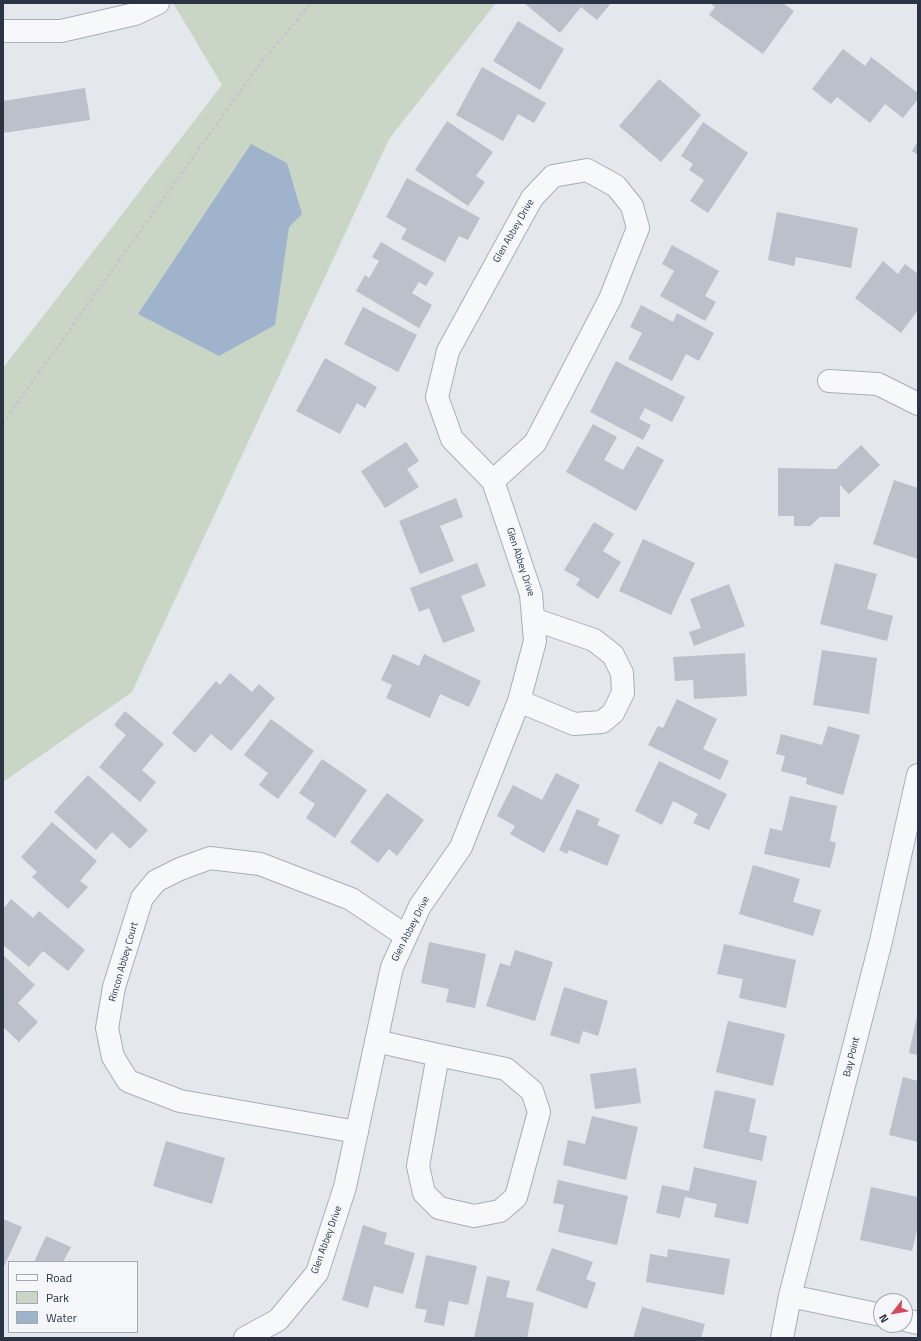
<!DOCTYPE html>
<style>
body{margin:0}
#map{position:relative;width:921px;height:1341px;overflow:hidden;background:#e4e7ec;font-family:"Titillium Web",sans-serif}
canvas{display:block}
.frame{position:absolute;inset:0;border:4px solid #2b3445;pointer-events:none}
.legend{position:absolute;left:8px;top:1261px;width:130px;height:72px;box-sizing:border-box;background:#f4f6f9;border:1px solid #a4a8b1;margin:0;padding:5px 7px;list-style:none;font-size:12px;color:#2b3445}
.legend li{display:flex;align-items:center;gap:8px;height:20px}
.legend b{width:20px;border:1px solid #a4a8b1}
.north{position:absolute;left:873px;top:1293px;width:40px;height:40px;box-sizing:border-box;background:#f4f6f9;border:1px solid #a4a8b1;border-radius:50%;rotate:239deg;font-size:11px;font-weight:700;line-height:16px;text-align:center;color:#2b3445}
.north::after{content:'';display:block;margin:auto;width:14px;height:18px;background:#d1495b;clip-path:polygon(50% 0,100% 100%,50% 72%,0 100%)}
</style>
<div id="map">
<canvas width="921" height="1341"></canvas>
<div class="frame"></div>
<ul class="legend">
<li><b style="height:5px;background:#f7f8fa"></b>Road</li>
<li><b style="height:11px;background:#c9d6c5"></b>Park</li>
<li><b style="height:11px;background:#9fb4cc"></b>Water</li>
</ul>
<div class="north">N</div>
</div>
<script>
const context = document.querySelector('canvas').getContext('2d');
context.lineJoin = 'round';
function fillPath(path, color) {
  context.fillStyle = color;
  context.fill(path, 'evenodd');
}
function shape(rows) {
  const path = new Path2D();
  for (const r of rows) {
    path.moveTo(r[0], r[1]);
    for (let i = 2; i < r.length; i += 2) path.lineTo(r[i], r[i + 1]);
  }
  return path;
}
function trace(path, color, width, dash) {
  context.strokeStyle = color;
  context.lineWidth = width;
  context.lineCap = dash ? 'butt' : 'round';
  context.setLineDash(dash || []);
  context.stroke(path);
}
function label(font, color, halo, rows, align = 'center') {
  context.font = font + ' "Titillium Web",sans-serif';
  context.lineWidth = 3;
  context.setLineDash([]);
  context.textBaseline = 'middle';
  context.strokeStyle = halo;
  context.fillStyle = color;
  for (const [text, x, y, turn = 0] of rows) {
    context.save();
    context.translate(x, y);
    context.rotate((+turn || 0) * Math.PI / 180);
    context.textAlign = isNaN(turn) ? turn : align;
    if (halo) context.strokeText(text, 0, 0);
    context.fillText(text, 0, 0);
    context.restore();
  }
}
const green = shape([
 [173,3,496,3,389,139,132,692,3,782,3,368,222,85]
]);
const water = shape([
 [251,144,287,163,302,214,289,227,275,325,219,356,138,314]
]);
const building = shape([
 [524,3,611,3,597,20,581,7,560,33],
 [710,3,783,3,794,11,763,54,709,15,715,7],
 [518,21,564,49,540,90,493,61],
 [843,49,865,66,871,57,918,93,918,99,903,118,885,104,870,123,837,97,831,104,812,89],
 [482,67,546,103,534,123,518,114,503,141,456,115],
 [659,79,701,115,661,162,619,126],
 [85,88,90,120,3,133,3,101],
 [447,121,493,152,476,176,485,182,468,206,415,170],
 [703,122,748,153,708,213,690,201,704,180,689,170,693,164,681,156],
 [918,141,918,155,912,151],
 [407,178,480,218,468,240,459,236,445,262,401,239,407,229,386,217],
 [777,212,858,228,851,268,796,257,794,266,768,260],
 [381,242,434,273,426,286,419,282,412,293,432,305,419,328,356,291,365,275,369,278,379,261,372,257],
 [672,245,719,271,705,296,716,302,705,321,660,296,674,271,662,264],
 [883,261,898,274,905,264,918,274,918,310,901,333,855,298],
 [641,305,673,322,677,313,714,333,699,361,686,354,672,381,628,359,642,333,630,327],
 [363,307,417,335,398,372,344,344],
 [325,358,377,387,365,408,357,403,340,434,296,411],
 [616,361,685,397,672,422,645,408,639,419,651,425,643,440,590,412],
 [593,424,617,437,604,460,623,470,637,446,664,460,636,511,566,472],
 [406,442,419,461,407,469,419,487,385,508,361,471],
 [861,445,880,465,849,494,840,485,840,517,820,517,810,526,794,526,794,516,778,516,778,468,836,469],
 [894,480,918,488,918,559,873,544],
 [456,498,463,517,440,526,454,561,420,574,399,521],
 [594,522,614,534,603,551,621,562,598,599,576,585,580,579,564,570],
 [643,539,695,563,671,615,619,591],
 [477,563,486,586,461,596,475,631,443,643,429,608,419,612,410,588],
 [835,563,877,574,867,609,893,616,887,641,820,624],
 [729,584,745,626,694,646,689,632,701,628,690,599],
 [822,650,877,658,869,714,813,705],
 [745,653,747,696,694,699,693,680,675,681,673,657],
 [393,654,419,666,424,654,481,681,469,707,440,694,430,718,386,698,392,685,381,680],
 [230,673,252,692,259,684,275,698,231,751,211,734,195,753,172,733,216,681,220,685],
 [677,699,717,719,703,749,729,761,720,780,648,745,658,726,663,728],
 [125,711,164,744,142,770,156,782,140,802,99,767,126,735,114,725],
 [271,719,314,751,278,799,259,785,268,773,244,755],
 [828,726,860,735,843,795,806,784,807,778,781,771,785,756,776,754,781,734,822,745],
 [322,759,367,790,335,838,306,818,315,804,299,793],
 [659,761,727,794,709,830,693,823,698,814,673,801,662,825,635,811],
 [556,773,580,785,544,853,510,834,515,826,497,816,513,785,542,800],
 [88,775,148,830,130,849,112,832,96,850,54,812],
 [387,793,424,820,397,856,389,849,378,863,350,842],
 [790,796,837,806,830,841,836,843,830,868,764,854,770,828,782,831],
 [577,809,600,819,597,825,620,835,607,866,569,850,567,854,559,850],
 [52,822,97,861,80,881,88,887,68,909,32,877,37,872,21,857],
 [753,865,800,879,793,902,821,910,813,936,739,914],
 [11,899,33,918,39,911,85,950,68,971,43,951,29,967,3,945,3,909],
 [429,942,486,954,475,1008,446,1002,449,989,421,983],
 [724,944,796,960,786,1008,739,998,743,979,717,974],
 [515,950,553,962,535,1021,486,1006,500,963,510,966],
 [3,955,35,985,18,1003,38,1022,19,1042,3,1027],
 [564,987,608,1001,598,1036,583,1031,579,1044,550,1035],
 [917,1016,918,1016,918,1055,909,1053],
 [728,1021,785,1034,773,1086,716,1072],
 [636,1068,641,1103,595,1109,590,1074],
 [903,1077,918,1081,918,1142,889,1135],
 [715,1090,756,1099,749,1132,767,1136,762,1161,703,1148],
 [592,1116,638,1127,626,1180,563,1165,568,1140,585,1144],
 [166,1141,225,1158,212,1204,153,1186],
 [694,1167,757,1181,748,1224,714,1217,717,1204,685,1197,680,1218,656,1213,662,1185,689,1191],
 [558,1180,628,1196,617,1245,558,1232,564,1205,553,1203],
 [871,1187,918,1197,918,1226,912,1251,860,1240],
 [3,1219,22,1227,3,1269],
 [363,1225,387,1233,384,1244,415,1253,403,1294,374,1286,368,1308,342,1300],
 [46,1236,71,1247,63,1262,34,1262],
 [552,1248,593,1262,586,1279,596,1283,587,1309,536,1290],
 [668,1249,730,1259,724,1295,646,1282,650,1254,667,1257],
 [426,1255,477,1266,468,1305,449,1301,444,1326,424,1322,427,1310,415,1308],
 [487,1276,510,1281,506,1297,534,1303,527,1338,474,1338],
 [642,1307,705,1324,701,1338,633,1338]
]);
const path = shape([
 [3,423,259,65,311,3]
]);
const minor = shape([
 [3,31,61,31,135,14,158,3],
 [829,381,878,384,918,404],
 [519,701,574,724,602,722,613,713,623,693,622,673,613,655,594,640,533,619],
 [376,1041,438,1055,506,1069,532,1091,539,1112,516,1197,500,1211,474,1216,439,1208,424,1193,418,1166,438,1055],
 [357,1132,180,1101,128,1081,113,1057,107,1028,114,987,142,898,156,881,180,869,210,858,260,864,351,899,406,936],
 [790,1296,881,1315],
 [905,1320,918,1323],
 [245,1338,278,1320,317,1273,345,1187,392,967,420,906,461,847,519,701,535,641,531,594,493,481,452,439,437,397,448,351,532,198,553,176,587,170,616,186,632,206,638,228,610,299,535,443,493,481],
 [782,1338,790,1296,881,941,918,775]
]);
const streetNames = [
 ["Glen Abbey Drive",514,231,-60],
 ["Glen Abbey Drive",520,562,72],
 ["Glen Abbey Drive",411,929,-63],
 ["Rincon Abbey Court",124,962,-74],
 ["Bay Point",852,1057,-76],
 ["Glen Abbey Drive",327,1240,-70]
];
fillPath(green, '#c9d6c5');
fillPath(water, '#9fb4cc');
fillPath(building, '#bbc0ca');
trace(minor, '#a9aeb7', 24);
trace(path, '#c2c5cb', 2.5, [3, 3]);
trace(minor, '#f7f8fa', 22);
label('10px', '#2b3445', '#f4f6f9', streetNames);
</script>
